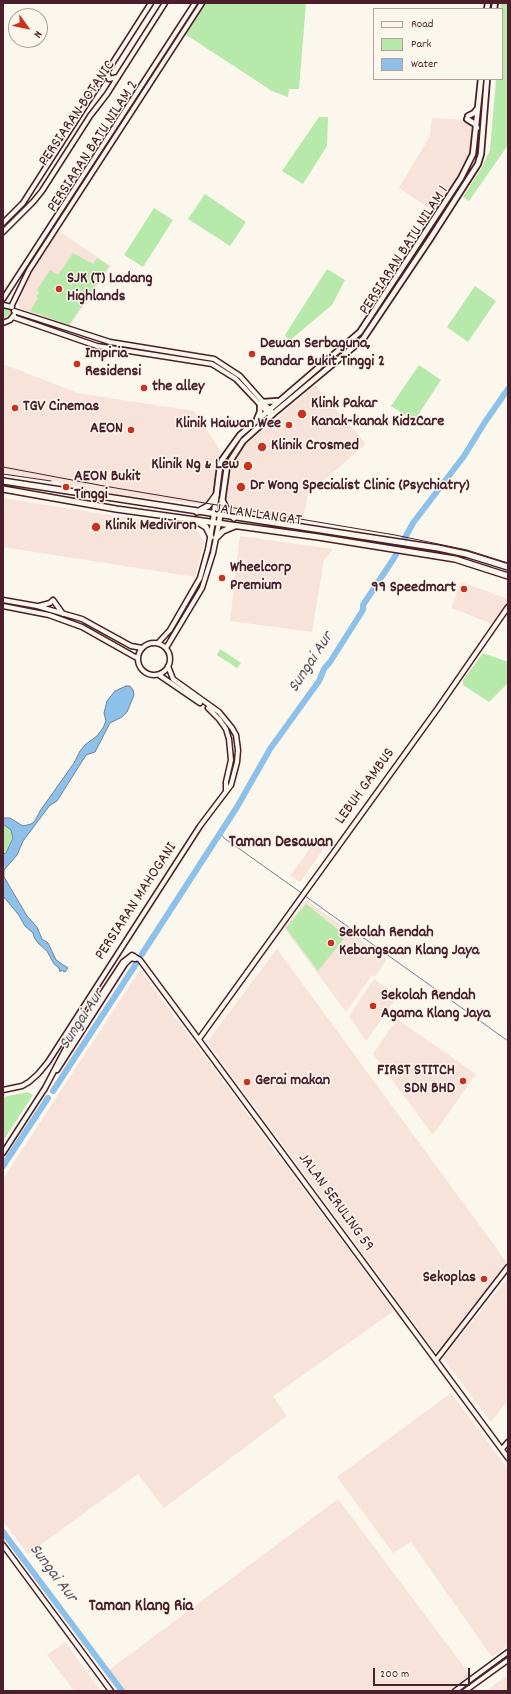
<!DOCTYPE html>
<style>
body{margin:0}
#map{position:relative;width:511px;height:1694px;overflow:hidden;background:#fbf7ec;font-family:Dekko,sans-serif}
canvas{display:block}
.frame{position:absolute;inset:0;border:4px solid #4a1f2b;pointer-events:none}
.legend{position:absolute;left:373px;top:8px;width:130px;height:72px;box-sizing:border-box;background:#fbf7ec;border:1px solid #b4a19f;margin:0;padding:5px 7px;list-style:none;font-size:12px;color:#4a1f2b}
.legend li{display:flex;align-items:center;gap:8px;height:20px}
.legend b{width:20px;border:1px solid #b4a19f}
.north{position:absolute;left:8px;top:8px;width:40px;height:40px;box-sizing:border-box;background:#fbf7ec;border:1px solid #b4a19f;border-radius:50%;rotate:123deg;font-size:11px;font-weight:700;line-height:16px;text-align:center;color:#4a1f2b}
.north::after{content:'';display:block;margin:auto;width:14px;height:18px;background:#c8321e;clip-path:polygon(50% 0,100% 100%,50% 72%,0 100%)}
.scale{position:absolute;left:373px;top:1668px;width:97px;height:18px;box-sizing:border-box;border:2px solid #4a1f2b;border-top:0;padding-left:5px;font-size:12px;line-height:14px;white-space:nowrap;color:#4a1f2b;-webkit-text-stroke:3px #fbf7ec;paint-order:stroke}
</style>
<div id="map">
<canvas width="511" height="1694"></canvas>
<div class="frame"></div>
<ul class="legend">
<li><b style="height:5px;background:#fbf7ec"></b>Road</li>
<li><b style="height:11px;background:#b6e9aa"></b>Park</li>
<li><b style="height:11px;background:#8dc1ea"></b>Water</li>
</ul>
<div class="north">N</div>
<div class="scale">200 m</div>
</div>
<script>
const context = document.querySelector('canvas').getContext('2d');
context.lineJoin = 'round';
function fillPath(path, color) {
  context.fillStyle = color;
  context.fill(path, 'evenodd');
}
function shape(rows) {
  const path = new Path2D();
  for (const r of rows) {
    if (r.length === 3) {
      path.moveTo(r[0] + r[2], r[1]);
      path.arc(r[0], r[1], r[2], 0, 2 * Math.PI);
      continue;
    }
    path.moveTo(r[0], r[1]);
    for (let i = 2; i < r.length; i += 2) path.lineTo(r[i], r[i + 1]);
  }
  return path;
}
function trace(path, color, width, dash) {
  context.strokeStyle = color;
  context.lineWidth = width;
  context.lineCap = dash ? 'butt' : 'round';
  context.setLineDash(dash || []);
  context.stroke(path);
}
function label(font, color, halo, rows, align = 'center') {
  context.font = font + ' Dekko,sans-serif';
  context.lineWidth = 3;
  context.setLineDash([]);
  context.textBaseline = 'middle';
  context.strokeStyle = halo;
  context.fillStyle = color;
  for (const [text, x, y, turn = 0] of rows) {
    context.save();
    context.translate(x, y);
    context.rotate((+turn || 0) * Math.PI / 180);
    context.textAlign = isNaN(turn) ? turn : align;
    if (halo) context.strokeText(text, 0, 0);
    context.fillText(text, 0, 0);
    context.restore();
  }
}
const built = shape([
 [432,118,467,120,474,126,471,156,435,212,399,188,430,136],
 [57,230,111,266,69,327,19,308,18,302,27,276],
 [3,364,78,393,194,411,220,450,213,497,208,504,204,505,116,494,46,480,3,475],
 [315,385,366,444,308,494,302,525,235,514,226,499,230,471,245,445],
 [3,498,196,529,204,542,195,577,3,547],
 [240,536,333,549,324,560,312,632,230,621],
 [461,582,508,599,508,603,493,624,451,608],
 [314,843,323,850,300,882,290,876],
 [306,900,387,959,375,977,372,975,346,1012,284,928],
 [277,949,508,1264,437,1354,207,1042],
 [140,970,394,1311,273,1396,287,1416,164,1508,138,1474,28,1554,3,1521,3,1179],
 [374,979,398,996,366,1041,349,1016],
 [397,1019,476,1074,433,1135,373,1054],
 [508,1277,508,1400,491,1422,443,1358],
 [451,1393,508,1469,508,1646,492,1657,411,1542,393,1553,337,1477],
 [338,1499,470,1675,448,1691,124,1691,109,1670],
 [65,1642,101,1691,74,1691,51,1660,47,1655],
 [505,1677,508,1680,508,1691,486,1691]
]);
const green = shape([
 [205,3,306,3,299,89,289,89,288,97,272,91,185,34],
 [501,3,508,3,508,145,469,201,463,197,481,169,490,150,496,79,502,79],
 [319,117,328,117,327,146,303,184,282,171],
 [205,194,246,222,230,246,188,219],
 [154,208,173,220,143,267,124,255],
 [73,253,93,264,97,258,109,266,69,325,30,311,38,298,36,297,39,292,37,290,50,270,58,275],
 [327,269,345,280,332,305,289,341,285,335],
 [475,286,496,301,468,342,447,327],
 [6,308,9,309,11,312,10,315,3,319,3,309],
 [419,365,441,380,414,421,391,406],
 [220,649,241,663,237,668,217,655],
 [483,653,508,662,508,683,489,702,463,685,463,680],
 [3,824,11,830,13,837,8,849,3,854],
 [306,904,346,936,318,971,286,928],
 [28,1092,33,1095,3,1141,3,1097]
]);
const water = shape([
 [126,686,130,686,133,690,134,695,127,712,122,717,110,723,95,752,86,755,57,801,50,805,23,841,17,855,4,870,4,877,27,916,37,927,42,939,48,943,56,960,68,968,65,972,61,970,60,972,59,968,54,964,47,951,38,943,34,937,33,933,25,926,18,914,3,896,3,854,6,853,13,838,11,830,3,824,3,818,10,818,23,826,31,824,35,821,40,811,74,763,80,751,86,744,97,736,103,728,106,721,104,713,107,701,115,691,126,686]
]);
const stream = shape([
 [220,833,224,838,303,894],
 [305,896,508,1041]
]);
const river = shape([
 [142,954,237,807,270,749,319,681,324,669,330,662,363,610,363,605,394,558,413,523,464,456,485,422,508,389],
 [53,1091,136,964],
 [3,1166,48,1098],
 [3,1532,122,1691]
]);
const secondary = shape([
 [107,71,109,79,118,77],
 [3,223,23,203,151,3],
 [3,232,33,202,42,191,90,116,107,94,165,3],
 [3,299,195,3],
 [3,305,12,307],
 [11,307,29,270,202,3],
 [14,311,110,342,214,359,240,376,272,412],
 [13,317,97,346,212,364,236,379,269,414],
 [3,323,10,320,14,315],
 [3,600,37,606,82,619,131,646,142,648],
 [3,606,49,615,82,627,137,658],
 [39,606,50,603,53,600,63,614],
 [154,659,16],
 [158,643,170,630,200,578,208,549,213,522],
 [166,648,202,588,213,553,219,523],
 [159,675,200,703],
 [208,708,219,719,226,729,229,739,231,760,226,782,226,791],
 [199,1039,438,708,508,607],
 [57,1070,125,964,131,958,135,959],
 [3,1090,22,1086,29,1082,38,1074,48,1062,200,826,231,785,237,762,238,750,236,735,232,728,219,712,173,679,168,666],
 [44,1090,65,1050,123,962,132,955,140,960,508,1458],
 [3,1153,45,1088],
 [436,1360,508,1267],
 [502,1449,508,1442],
 [3,1545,111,1691],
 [455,1691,508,1652],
 [465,1691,508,1660]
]);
const primary = shape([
 [487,9,488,3],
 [494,9,495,3],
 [468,116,474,113,478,108],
 [467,119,475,124,477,128],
 [263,402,277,401],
 [257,419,260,412,260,404],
 [213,522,220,466,222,460,240,435,360,332,461,178,473,154,481,79],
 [219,523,227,466,243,441,274,413,363,339,430,239,478,164,481,154,487,79]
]);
const highway = shape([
 [3,481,438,548,466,554,508,567],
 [3,489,116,509,318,537,455,559,508,576],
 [222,500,228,512,234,518],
 [197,512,208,506,216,495],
 [196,521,206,527,211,537],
 [216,538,223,531,235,526]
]);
const tram = shape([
 [3,467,104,486,395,535,467,550,508,563],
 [3,474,51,481]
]);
const markers = [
 [59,289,4,"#c8321e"],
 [252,354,4,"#c8321e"],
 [77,364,4,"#c8321e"],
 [144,388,4,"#c8321e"],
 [15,408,4,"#c8321e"],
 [302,414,5,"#c8321e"],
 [289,425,4,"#c8321e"],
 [131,430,4,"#c8321e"],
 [262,447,5,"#c8321e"],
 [248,466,5,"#c8321e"],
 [66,487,4,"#c8321e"],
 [241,487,5,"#c8321e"],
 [96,527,5,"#c8321e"],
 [222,578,4,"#c8321e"],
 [464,589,4,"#c8321e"],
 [331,943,4,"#c8321e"],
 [373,1006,4,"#c8321e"],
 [463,1081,4,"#c8321e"],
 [247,1082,4,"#c8321e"],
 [484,1279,4,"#c8321e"]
];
const streetNames = [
 ["PERSIARAN BOTANIC",78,114,-56],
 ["PERSIARAN BATU NILAM 2",94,147,-57],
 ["PERSIARAN BATU NILAM 1",405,251,-57],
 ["JALAN LANGAT",258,516,8],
 ["LEBUH GAMBUS",366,787,-54],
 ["PERSIARAN MAHOGANI",137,902,-57],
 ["JALAN SERULING 59",335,1203,54]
];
const poiNames = [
 ["SJK (T) Ladang",67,280],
 ["Highlands",67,298],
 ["Dewan Serbaguna,",260,345],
 ["Bandar Bukit Tinggi 2",260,363],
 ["Impiria",85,355],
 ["Residensi",85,373],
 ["the alley",152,388],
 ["Klink Pakar",311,405],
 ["Kanak-kanak KidzCare",311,423],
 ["TGV Cinemas",23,408],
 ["Klinik Haiwan Wee",281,425,"right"],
 ["AEON",123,430,"right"],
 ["Klinik Crosmed",271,447],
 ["Klinik Ng & Lew",239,466,"right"],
 ["AEON Bukit",74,478],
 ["Tinggi",74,496],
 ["Dr Wong Specialist Clinic (Psychiatry)",250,487],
 ["Klinik Mediviron",105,527],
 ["Wheelcorp",230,569],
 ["Premium",230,587],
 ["99 Speedmart",456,589,"right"],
 ["Sekolah Rendah",339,934],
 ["Kebangsaan Klang Jaya",339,952],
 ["Sekolah Rendah",381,997],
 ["Agama Klang Jaya",381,1015],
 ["FIRST STITCH",455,1072,"right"],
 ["SDN BHD",455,1090,"right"],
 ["Gerai makan",255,1082],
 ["Sekoplas",476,1279,"right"]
];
const waterNames = [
 ["Sungai Aur",312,663,-57],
 ["Sungai Aur",83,1020,-57],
 ["Sungai Aur",52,1574,53]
];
const neighbourhoodNames = [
 ["Taman Desawan",281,844],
 ["Taman Klang Ria",141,1608]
];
fillPath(built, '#f8e3da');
fillPath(green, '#b6e9aa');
fillPath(water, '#8dc1ea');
trace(water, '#72809e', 1);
trace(stream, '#72809e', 1);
trace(river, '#8dc1ea', 6);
trace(secondary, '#4a1f2b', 7);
trace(primary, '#4a1f2b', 8);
trace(highway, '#4a1f2b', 8);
trace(secondary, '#fbf7ec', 4);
trace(primary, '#fbf7ec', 4.5);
trace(highway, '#fbf7ec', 5);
trace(tram, '#4a1f2b', 1);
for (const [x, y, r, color] of markers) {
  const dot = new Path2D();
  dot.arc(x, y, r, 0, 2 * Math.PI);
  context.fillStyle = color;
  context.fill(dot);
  trace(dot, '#fbf7ec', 1.5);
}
label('16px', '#4a1f2b', '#fbf7ec', streetNames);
label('bold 16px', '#4a1f2b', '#fbf7ec', poiNames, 'left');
label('italic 17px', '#5e5064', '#fbf7ec', waterNames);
label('bold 17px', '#4a1f2b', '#fbf7ec', neighbourhoodNames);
</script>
